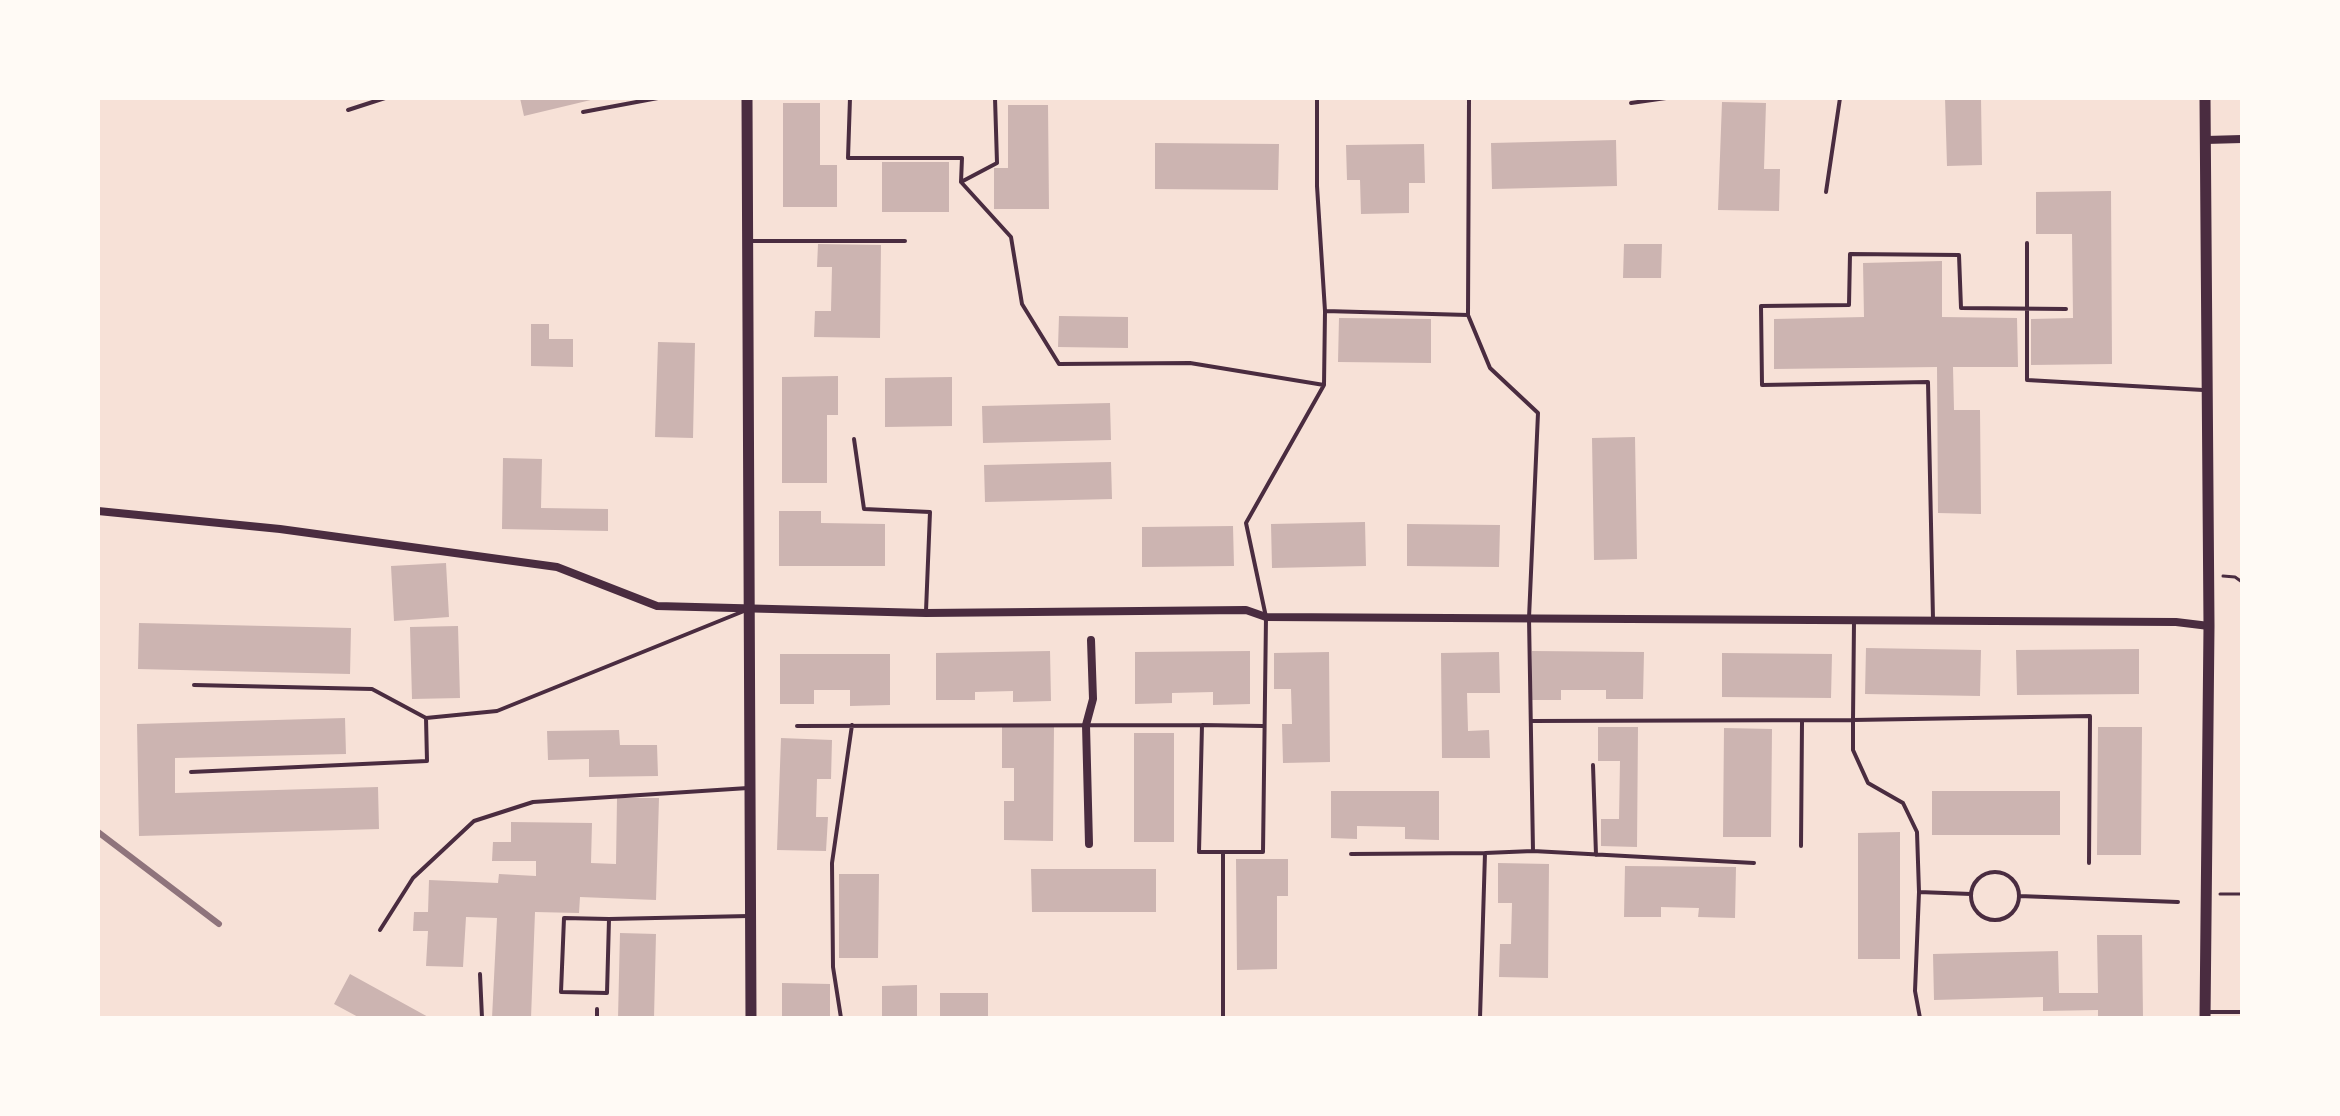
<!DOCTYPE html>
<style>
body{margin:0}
#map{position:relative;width:2340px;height:1116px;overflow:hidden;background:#f7e1d7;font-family:Commissioner,sans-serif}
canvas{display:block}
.frame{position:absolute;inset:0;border:100px solid #fffaf5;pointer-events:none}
</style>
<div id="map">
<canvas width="2340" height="1116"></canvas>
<div class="frame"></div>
</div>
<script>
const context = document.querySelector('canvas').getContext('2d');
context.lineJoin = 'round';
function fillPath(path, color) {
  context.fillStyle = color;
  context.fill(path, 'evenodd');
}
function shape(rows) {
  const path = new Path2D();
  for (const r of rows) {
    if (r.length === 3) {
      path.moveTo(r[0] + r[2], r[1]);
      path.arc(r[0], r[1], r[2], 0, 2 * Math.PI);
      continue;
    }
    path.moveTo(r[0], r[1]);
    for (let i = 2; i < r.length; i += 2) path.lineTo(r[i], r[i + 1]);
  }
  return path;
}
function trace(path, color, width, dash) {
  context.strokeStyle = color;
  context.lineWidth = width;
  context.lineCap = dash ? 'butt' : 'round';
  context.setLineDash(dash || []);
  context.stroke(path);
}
const building = shape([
 [520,98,595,98,595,99,524,116],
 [1945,98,1981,98,1982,165,1947,166],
 [1722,102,1766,103,1764,169,1780,169,1779,211,1718,210],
 [783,103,820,103,820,165,837,165,837,207,783,207],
 [1008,105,1048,105,1049,209,994,209,994,168,1008,168],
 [1616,140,1617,186,1492,189,1491,143],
 [1155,143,1279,144,1278,190,1155,189],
 [1424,144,1425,183,1409,183,1409,213,1361,214,1360,180,1347,180,1346,145],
 [882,162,949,162,949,212,882,212],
 [2111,191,2112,364,2031,365,2031,319,2073,318,2072,234,2036,234,2036,192],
 [818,244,881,245,880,338,814,337,815,311,831,311,832,267,817,267],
 [1624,244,1662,244,1661,278,1623,278],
 [1942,261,1942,317,2017,318,2018,367,1953,367,1954,410,1980,410,1981,514,1938,513,1937,367,1774,369,1774,319,1864,317,1863,263],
 [1059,316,1128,317,1128,348,1058,347],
 [1339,318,1431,319,1431,363,1338,362],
 [531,324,549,324,549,339,573,339,573,367,531,366],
 [658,342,695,343,693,438,655,437],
 [838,376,838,415,827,415,827,483,782,483,782,377],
 [952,377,952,426,885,427,885,378],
 [1110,403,1111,440,983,443,982,406],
 [1635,437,1637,559,1594,560,1592,438],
 [503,458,542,459,541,508,608,509,608,531,502,529],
 [1111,462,1112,499,985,502,984,465],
 [779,511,821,511,821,523,885,524,885,566,779,566],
 [1365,522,1366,566,1272,568,1271,524],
 [1407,524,1500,525,1499,567,1407,566],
 [1233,526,1234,566,1142,567,1142,527],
 [446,563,449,617,394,621,391,566],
 [139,623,351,628,350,674,138,669],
 [458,626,460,698,412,699,410,627],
 [1866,648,1981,650,1980,696,1865,694],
 [2139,649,2139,694,2017,695,2016,650],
 [1050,651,1051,701,1013,702,1013,691,975,692,975,700,936,700,936,653],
 [1250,651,1250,704,1213,705,1213,692,1172,693,1172,703,1135,704,1135,652],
 [1532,651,1644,652,1643,699,1606,699,1606,690,1561,690,1561,700,1532,700],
 [1329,652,1330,762,1283,763,1282,724,1292,724,1291,689,1274,689,1274,653],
 [1499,652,1500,693,1467,693,1468,731,1489,730,1490,758,1442,758,1441,653],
 [1722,653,1832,654,1831,698,1722,697],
 [780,654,890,654,890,705,850,706,850,690,814,690,814,704,780,704],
 [345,718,346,754,175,758,175,793,378,787,379,829,139,836,137,724],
 [1002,727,1054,727,1053,841,1004,840,1004,801,1014,801,1014,768,1002,768],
 [1598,727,1638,727,1637,847,1601,846,1601,819,1619,819,1620,761,1598,761],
 [2098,727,2142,727,2141,855,2097,855],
 [1724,728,1772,729,1771,837,1723,837],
 [619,730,620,745,657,745,658,776,589,777,589,759,548,760,547,731],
 [1134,733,1174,733,1174,842,1134,842],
 [781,738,832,740,831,779,817,779,816,817,828,817,826,851,777,850],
 [1331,791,1439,791,1439,840,1405,839,1405,827,1357,826,1357,839,1331,838],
 [1932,791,2060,791,2060,835,1932,835],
 [617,798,659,798,656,900,580,897,579,913,535,912,531,1018,492,1018,497,918,466,917,463,967,426,966,428,931,413,931,414,912,428,912,429,880,498,883,499,874,536,876,536,861,492,861,493,842,511,842,511,822,592,823,591,863,616,864],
 [1900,832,1900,959,1858,959,1858,833],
 [1236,859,1288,859,1288,896,1277,896,1277,969,1237,970],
 [1498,863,1549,864,1548,978,1499,977,1500,944,1511,944,1512,903,1498,903],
 [1625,866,1736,867,1735,918,1698,917,1699,908,1661,907,1661,917,1624,917],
 [1031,869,1156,869,1156,912,1032,912],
 [839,874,879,874,878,958,839,958],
 [620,933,656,934,654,1018,618,1018],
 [2097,935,2142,935,2143,1018,2098,1018,2098,1010,2043,1011,2043,997,1934,1000,1933,954,2058,951,2059,993,2098,993],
 [350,974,430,1018,360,1018,334,1004],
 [782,983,830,984,830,1018,782,1018],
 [917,985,917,1018,882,1018,882,986],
 [940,993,988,993,988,1018,940,1018]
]);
const path = shape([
 [2223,576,2235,577,2242,582],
 [2220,894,2242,894]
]);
const service = shape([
 [850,98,848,158,962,158,961,182,1011,237,1022,304,1059,364,1190,363,1324,385],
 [1469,98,1468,315,1490,368,1538,413,1529,618,1533,851,1485,853,1480,1018],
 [1631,103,1666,98],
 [348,110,385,98],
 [583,112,658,98],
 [961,182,997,163,995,98],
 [1826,192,1840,98],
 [750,241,905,241],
 [2027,243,2027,380,2203,390],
 [1325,311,1468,315],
 [854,439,864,509,930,512,926,611],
 [1933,619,1928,382,1762,385,1761,306,1849,305,1850,254,1959,255,1961,308,2066,309],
 [1854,622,1853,720,2090,716,2089,863],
 [194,685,372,689,426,718],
 [1531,721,1853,720,1853,750,1868,783,1903,803,1917,832,1919,892,1915,991,1920,1018],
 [1202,725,1263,726],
 [797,726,1202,725,1199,852,1263,852,1266,617,1246,523,1324,385,1325,311,1317,186,1317,98],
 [1593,765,1596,855],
 [191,772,427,761,426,718,497,711,744,611],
 [1801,846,1802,722],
 [1533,851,1754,863],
 [1351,854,1485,853],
 [1995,896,24],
 [1919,892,1971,894],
 [2019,896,2178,902],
 [609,919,607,993,561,992,564,918,609,919,749,916],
 [380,930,413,878,474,821,533,802,748,788],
 [480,974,482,1018],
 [2208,1012,2242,1012],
 [597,1018,597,1009],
 [841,1018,833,967,832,863,852,725],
 [1223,1018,1223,852]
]);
const minor = shape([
 [2206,140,2242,139],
 [98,511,280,529,557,567,657,606,926,613,1246,610,1266,617,2176,622,2209,626],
 [1089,844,1086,725,1093,699,1091,640]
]);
const secondary = shape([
 [747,98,751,1018],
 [2205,98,2209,626,2205,1018]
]);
const rail = shape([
 [98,832,219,924]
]);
fillPath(building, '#ccb4b1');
trace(path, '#4a2c40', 3);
trace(service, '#4a2c40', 4);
trace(minor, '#4a2c40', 8);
trace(secondary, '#4a2c40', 11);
trace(rail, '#8f747c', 6);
</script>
